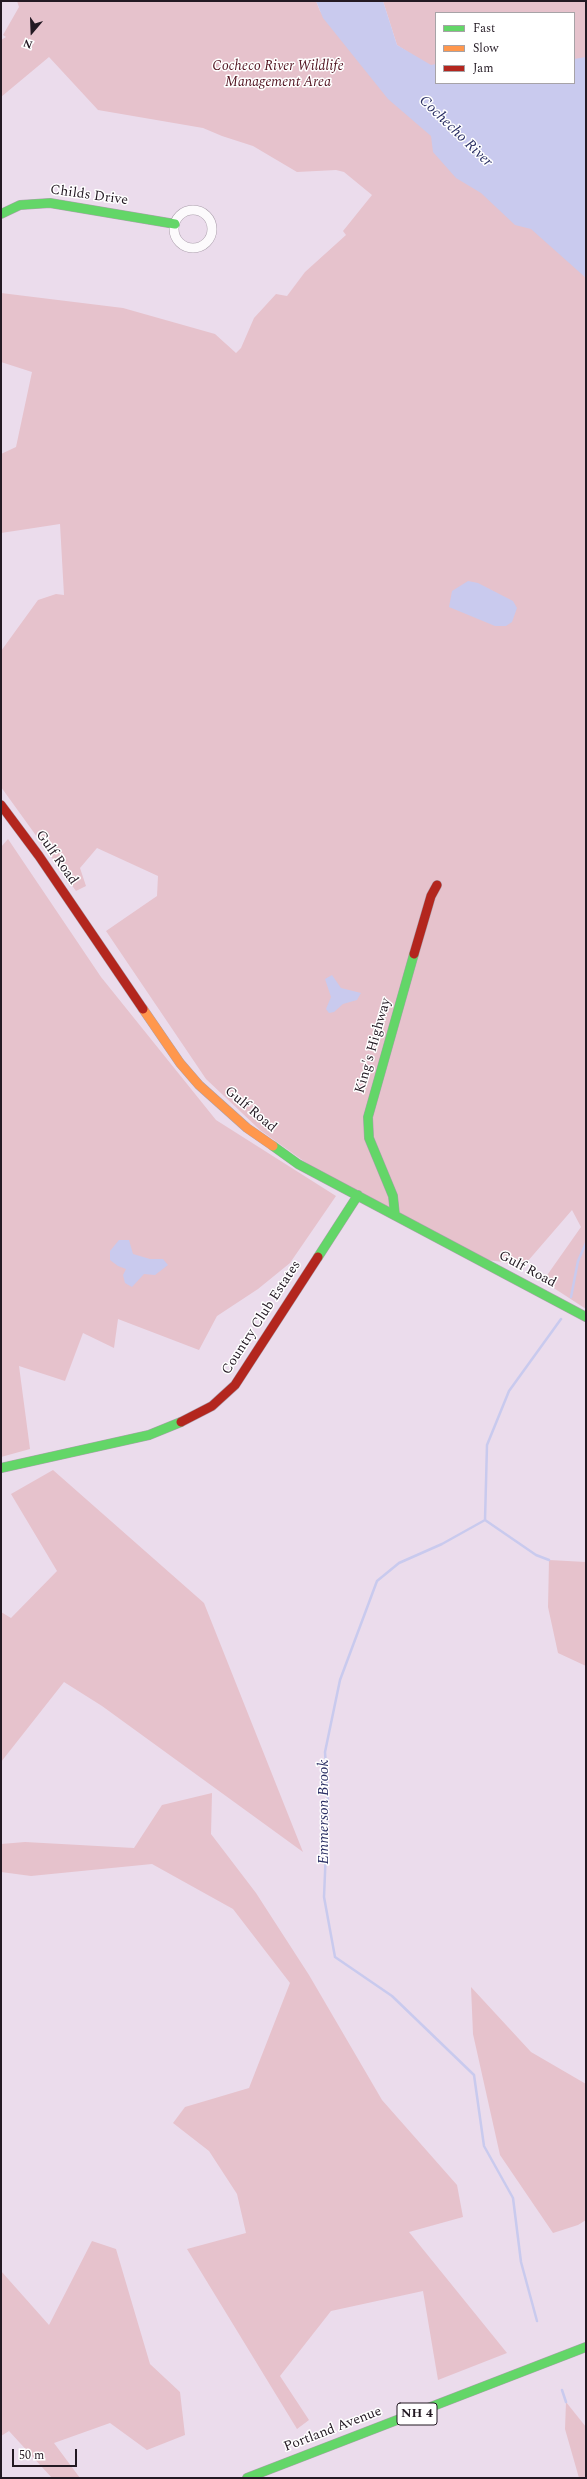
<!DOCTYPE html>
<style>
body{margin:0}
#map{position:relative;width:587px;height:2479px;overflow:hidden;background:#ebdcec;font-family:Spectral,serif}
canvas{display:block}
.frame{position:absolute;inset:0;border:2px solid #231923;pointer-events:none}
.legend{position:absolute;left:435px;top:12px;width:140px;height:72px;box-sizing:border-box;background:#fff;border:1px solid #a7a3a7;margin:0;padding:5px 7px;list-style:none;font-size:12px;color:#231923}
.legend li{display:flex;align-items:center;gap:8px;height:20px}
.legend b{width:20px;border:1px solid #a7a3a7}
.north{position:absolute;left:12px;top:12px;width:40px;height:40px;-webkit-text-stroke:3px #fff;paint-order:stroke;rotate:199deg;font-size:11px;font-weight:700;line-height:16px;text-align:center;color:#231923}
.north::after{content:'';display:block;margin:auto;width:14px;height:18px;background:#231923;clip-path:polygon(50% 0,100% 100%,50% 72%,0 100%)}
.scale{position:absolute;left:12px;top:2449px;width:65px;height:18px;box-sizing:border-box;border:2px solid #231923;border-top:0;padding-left:5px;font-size:12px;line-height:14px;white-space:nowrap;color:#231923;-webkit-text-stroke:3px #fff;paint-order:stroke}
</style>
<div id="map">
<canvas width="587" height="2479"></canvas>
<div class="frame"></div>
<ul class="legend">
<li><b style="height:5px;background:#63d668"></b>Fast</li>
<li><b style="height:5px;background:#ff974d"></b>Slow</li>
<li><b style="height:5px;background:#b3261e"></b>Jam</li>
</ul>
<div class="north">N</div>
<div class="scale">50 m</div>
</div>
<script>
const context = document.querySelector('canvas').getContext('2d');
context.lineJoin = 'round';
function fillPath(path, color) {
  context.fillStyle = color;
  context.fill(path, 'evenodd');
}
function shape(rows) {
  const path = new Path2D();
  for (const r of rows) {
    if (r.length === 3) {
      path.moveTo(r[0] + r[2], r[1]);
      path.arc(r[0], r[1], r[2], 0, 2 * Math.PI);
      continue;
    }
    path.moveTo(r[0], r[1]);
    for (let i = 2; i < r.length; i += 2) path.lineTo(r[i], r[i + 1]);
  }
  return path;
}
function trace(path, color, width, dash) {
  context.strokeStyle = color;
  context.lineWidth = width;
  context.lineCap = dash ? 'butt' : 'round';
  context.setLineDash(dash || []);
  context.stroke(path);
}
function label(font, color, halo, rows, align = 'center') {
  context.font = font + ' Spectral,serif';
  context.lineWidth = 3;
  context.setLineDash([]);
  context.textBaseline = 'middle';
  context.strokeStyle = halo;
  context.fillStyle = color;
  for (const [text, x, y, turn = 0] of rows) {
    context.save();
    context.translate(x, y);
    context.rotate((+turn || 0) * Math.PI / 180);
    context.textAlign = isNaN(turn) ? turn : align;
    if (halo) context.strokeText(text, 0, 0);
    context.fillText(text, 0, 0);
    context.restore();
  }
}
const green = shape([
 [17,1,316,1,320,11,428,127,569,257,586,278,586,1309,543,1281,581,1227,572,1210,521,1269,503,1262,487,1260,312,1167,260,1130,206,1079,106,931,157,896,158,876,97,848,80,868,86,886,76,891,1,787,1,651,38,600,56,594,64,595,60,524,1,533,1,454,16,447,32,372,1,362,1,293,123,308,215,334,236,353,241,348,254,318,276,294,287,296,305,272,346,235,343,231,372,195,344,172,336,170,297,172,253,146,222,136,203,128,98,110,49,57,1,97,1,40,6,37,3,35,19,7],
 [383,1,586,1,586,75,574,81,574,13,436,13,436,68,424,63,397,45],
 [8,839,101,977,216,1120,336,1196,290,1263,258,1289,217,1316,199,1350,118,1319,114,1348,83,1333,65,1381,19,1366,30,1449,1,1457,1,847],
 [53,1470,204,1603,303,1852,102,1706,64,1682,1,1762,1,1612,11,1618,57,1571,11,1494],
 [549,1560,586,1562,586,1666,558,1653,548,1607],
 [212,1793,211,1834,256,1893,309,1975,382,2100,457,2185,463,2217,409,2232,507,2353,438,2380,423,2291,331,2311,280,2376,309,2420,297,2429,187,2249,246,2233,237,2194,209,2151,173,2123,185,2107,249,2088,290,1983,233,1909,152,1864,31,1876,1,1872,1,1844,25,1842,134,1848,162,1805],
 [471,1987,531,2052,586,2084,586,2220,578,2225,553,2233,500,2155,473,2034],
 [92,2241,116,2249,150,2364,180,2392,185,2435,147,2450,110,2423,54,2443,80,2478,52,2478,9,2431,1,2436,1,2271,49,2325],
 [566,2402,586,2427,586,2478,579,2478,565,2429]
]);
const water = shape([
 [316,1,383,1,397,45,431,65,436,64,436,83,574,83,574,59,586,57,586,278,531,229,515,225,481,193,456,178,433,152,431,136,388,99,323,18],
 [468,581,478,583,513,601,517,608,512,622,506,626,495,626,449,607,452,591],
 [332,975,341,988,361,993,357,1000,343,1004,334,1012,329,1013,326,1009,331,997,325,979],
 [119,1240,129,1240,133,1254,150,1259,163,1259,168,1265,155,1275,144,1274,132,1287,125,1283,123,1275,126,1269,118,1266,110,1260,110,1251]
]);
const stream = shape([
 [571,1297,578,1261,586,1243],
 [485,1520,442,1544,399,1563,377,1581,340,1680,325,1752,328,1802,324,1897,335,1957,392,1996,474,2075,484,2146,513,2198,521,2262,537,2321],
 [485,1520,487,1445,509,1391,561,1319],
 [485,1520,536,1555,549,1560],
 [562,2390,566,2402]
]);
const street = shape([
 [193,229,19]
]);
const fast = shape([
 [1,214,20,205,50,203,175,224],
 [273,1146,298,1164,586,1317],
 [395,1215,393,1196,369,1138,368,1117,414,954],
 [318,1257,358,1195],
 [1,1468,149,1435,181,1422],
 [247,2478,586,2347]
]);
const slow = shape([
 [143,1009,180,1063,199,1085,247,1128,273,1146]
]);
const jam = shape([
 [1,805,39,856,143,1009],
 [414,954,431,896,437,885],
 [181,1422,212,1406,235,1385,318,1257]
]);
const shields = [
 [417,2414,40]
];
const shieldNames = [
 ["NH 4",417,2414]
];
const parkNames = [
 ["Cocheco River Wildlife",278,67],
 ["Management Area",278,83]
];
const streetNames = [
 ["Childs Drive",89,196,8],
 ["Gulf Road",56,858,55],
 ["King's Highway",374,1046,-74],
 ["Gulf Road",250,1110,40],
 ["Gulf Road",527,1270,28],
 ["Country Club Estates",262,1318,-57],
 ["Portland Avenue",333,2430,-21]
];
const waterNames = [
 ["Cochecho River",455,132,44],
 ["Emmerson Brook",325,1812,-90]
];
fillPath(green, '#e6c2cc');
fillPath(water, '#c9caee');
trace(stream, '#c9caee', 2.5);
trace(street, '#aca0ad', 10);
trace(fast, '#aca0ad', 10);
trace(slow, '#aca0ad', 10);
trace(jam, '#aca0ad', 10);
trace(street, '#fcfafc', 9);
trace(fast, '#63d668', 9);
trace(slow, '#ff974d', 9);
trace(jam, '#b3261e', 9);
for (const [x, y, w] of shields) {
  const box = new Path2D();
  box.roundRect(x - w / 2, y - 11, w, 22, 3);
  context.fillStyle = '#fff';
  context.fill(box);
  trace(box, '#231923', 1);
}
label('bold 13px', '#231923', null, shieldNames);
label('italic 14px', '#511320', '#fff', parkNames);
label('14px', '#231923', '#fff', streetNames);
label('italic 15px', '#2a2f64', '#fff', waterNames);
</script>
